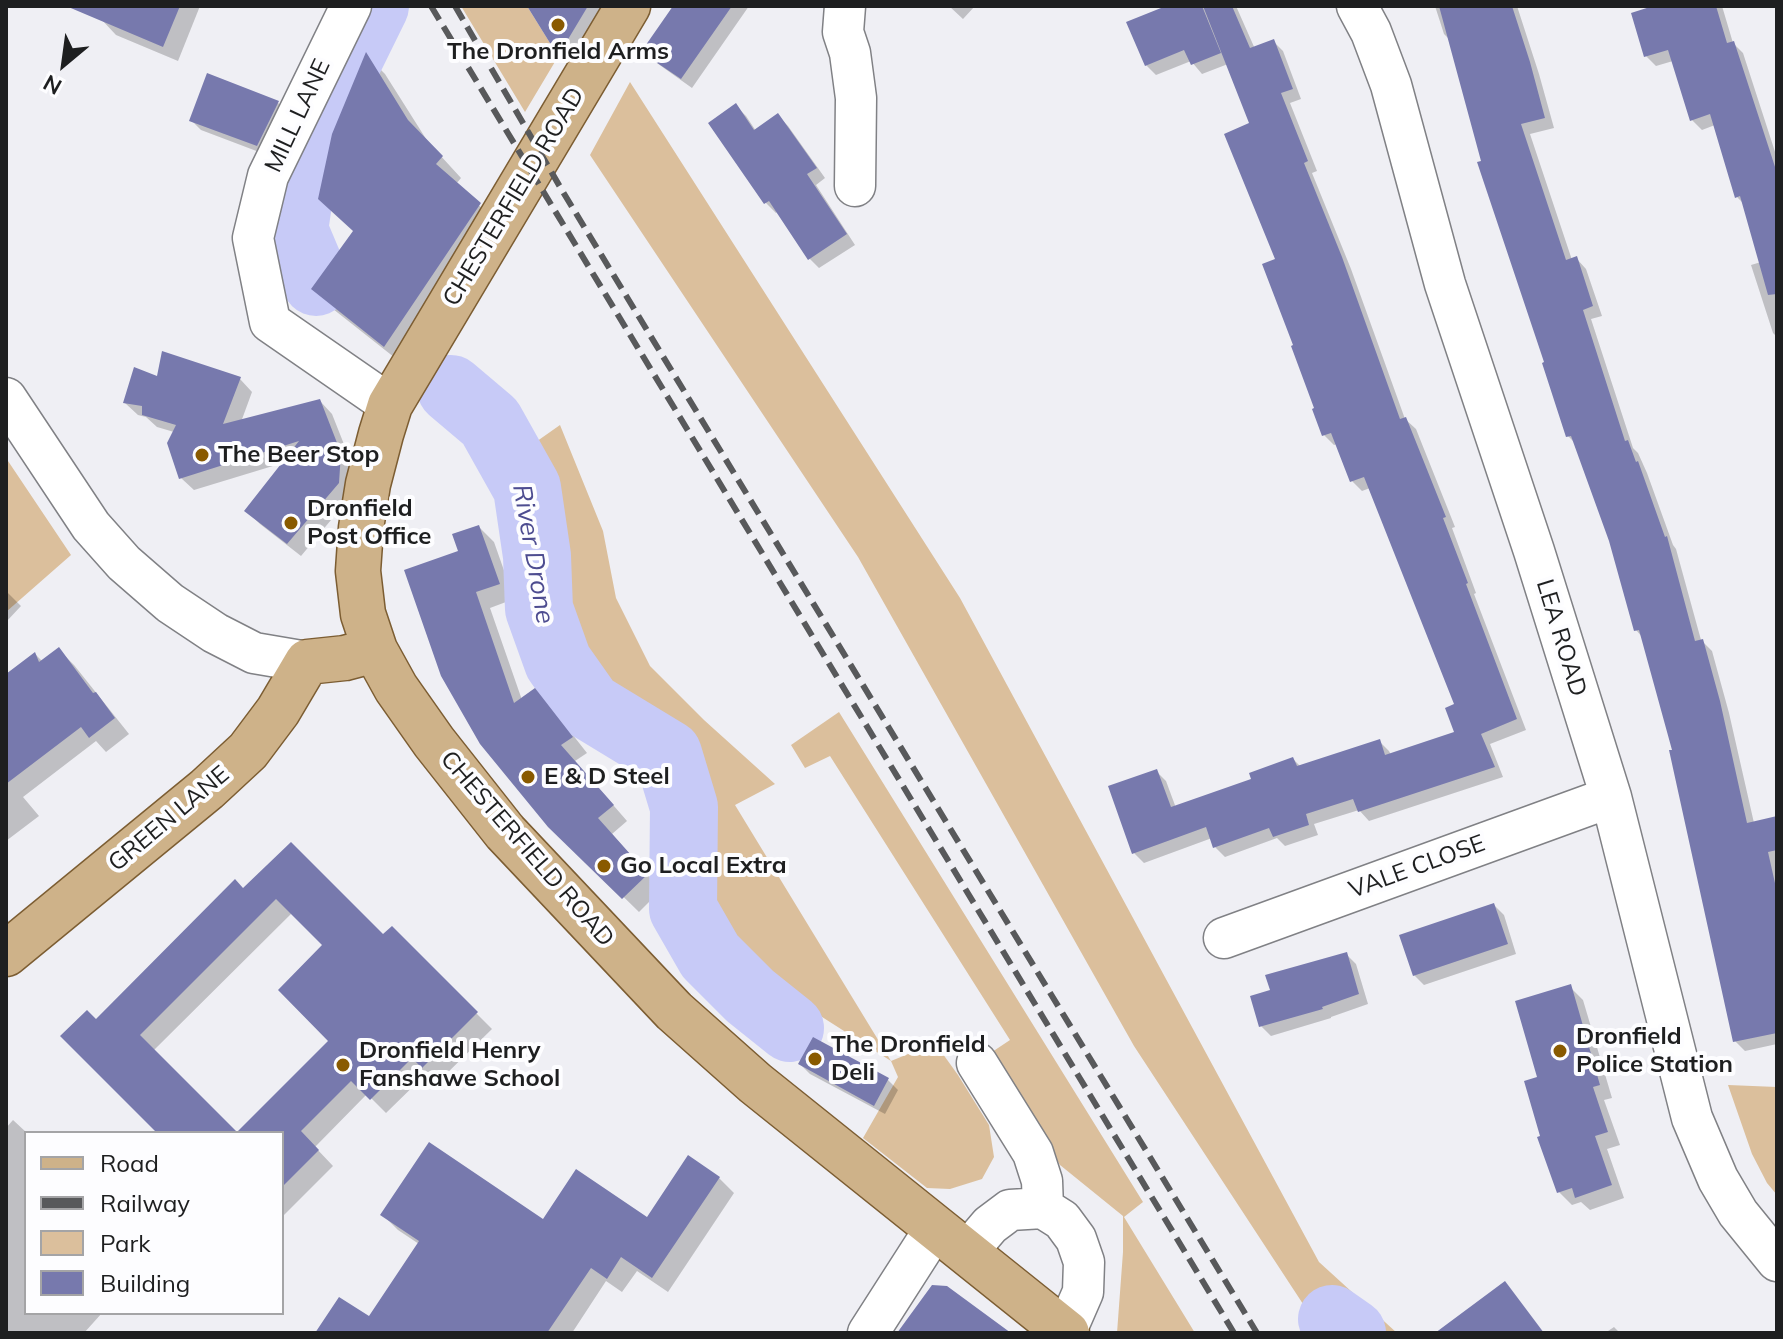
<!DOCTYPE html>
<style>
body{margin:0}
#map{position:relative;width:1783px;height:1339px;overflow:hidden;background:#efeff4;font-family:Mulish,sans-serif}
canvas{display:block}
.frame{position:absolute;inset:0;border:8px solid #1e1f20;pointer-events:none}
.legend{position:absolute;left:24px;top:1131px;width:260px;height:184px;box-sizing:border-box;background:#fdfdff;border:2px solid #a4a4a6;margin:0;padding:10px 14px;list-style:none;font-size:24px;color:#1e1f20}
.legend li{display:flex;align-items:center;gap:16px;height:40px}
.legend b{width:40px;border:2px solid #a4a4a6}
.north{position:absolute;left:24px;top:24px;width:80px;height:80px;-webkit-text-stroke:6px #fdfdff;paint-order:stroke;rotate:209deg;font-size:22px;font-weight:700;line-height:32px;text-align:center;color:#1e1f20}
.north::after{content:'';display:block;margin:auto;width:28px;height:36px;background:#1e1f20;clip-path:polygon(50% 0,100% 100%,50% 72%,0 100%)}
</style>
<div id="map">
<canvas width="1783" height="1339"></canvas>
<div class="frame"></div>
<ul class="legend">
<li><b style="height:10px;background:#ceb289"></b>Road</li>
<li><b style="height:10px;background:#58595b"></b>Railway</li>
<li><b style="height:22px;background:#dbbf9c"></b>Park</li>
<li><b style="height:22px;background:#7779ad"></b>Building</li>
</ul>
<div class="north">N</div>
</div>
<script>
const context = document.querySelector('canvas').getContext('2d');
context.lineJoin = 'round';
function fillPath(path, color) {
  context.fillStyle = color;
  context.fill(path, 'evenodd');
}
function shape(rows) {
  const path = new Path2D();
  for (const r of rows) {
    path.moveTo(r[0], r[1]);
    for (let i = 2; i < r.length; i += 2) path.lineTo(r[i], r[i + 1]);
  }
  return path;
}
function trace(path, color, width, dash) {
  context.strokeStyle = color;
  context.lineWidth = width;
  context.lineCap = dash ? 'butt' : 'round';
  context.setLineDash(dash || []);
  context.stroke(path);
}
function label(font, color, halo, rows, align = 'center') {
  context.font = font + ' Mulish,sans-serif';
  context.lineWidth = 8;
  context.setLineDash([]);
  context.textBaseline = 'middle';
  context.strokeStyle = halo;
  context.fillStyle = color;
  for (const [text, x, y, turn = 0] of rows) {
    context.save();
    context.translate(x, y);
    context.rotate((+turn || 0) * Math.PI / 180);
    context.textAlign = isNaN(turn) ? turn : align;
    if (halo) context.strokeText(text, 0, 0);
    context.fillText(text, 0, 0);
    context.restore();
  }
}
const green = shape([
 [461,6,527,6,550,43,562,50,525,112],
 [630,82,960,598,1319,1262,1397,1333,1322,1333,1134,1046,858,557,590,155],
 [560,425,603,531,616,598,650,666,704,720,775,784,735,805,891,1061,935,1043,958,1075,989,1125,994,1157,982,1179,950,1189,927,1188,863,1138,898,1077,891,1061,808,1008,790,1028,750,996,710,956,683,909,684,807,668,754,589,706,558,662,539,609,537,556,489,475],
 [6,458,71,555,6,612],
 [839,712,1143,1202,1124,1217,1195,1333,1117,1333,1123,1252,1123,1216,1060,1165,992,1052,1010,1040,830,756,805,768,791,745],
 [1728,1085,1777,1087,1777,1195,1767,1183,1752,1154]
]);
const shadow = shape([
 [106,6,200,6,178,61,116,35,101,19],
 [530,6,608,6,573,68,560,55],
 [676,6,749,6,692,88,654,61,644,51],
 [949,6,975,6,963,19],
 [1171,6,1236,6,1255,49,1273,41,1283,51,1301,99,1290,103,1317,171,1312,173,1351,269,1405,419,1416,429,1455,527,1452,528,1476,593,1474,594,1526,730,1490,744,1503,777,1369,821,1359,810,1314,824,1318,835,1285,846,1277,838,1225,857,1215,847,1212,838,1144,863,1134,853,1156,771,1166,781,1176,808,1254,780,1293,759,1301,767,1379,741,1389,751,1391,755,1457,734,1457,705,1370,488,1362,491,1352,481,1337,444,1334,445,1324,435,1278,260,1252,125,1228,64,1202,74,1191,61,1156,75,1146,65],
 [1435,6,1517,6,1539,74,1554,128,1530,134,1572,260,1576,258,1586,269,1602,316,1591,319,1633,448,1638,453,1647,473,1673,545,1676,549,1701,640,1712,651,1729,713,1754,823,1777,818,1777,1044,1745,1051,1735,1041,1674,751,1643,638,1636,630,1611,540,1576,444,1568,436,1483,162,1450,40,1444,34],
 [1661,6,1722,6,1733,43,1743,53,1777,158,1777,337,1773,333,1751,265,1761,262,1744,204,1737,197,1715,125,1702,130,1691,119,1673,61,1656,66,1646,56],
 [366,55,385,74,428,142,461,178,456,184,499,224,404,365,333,309,314,289,355,232],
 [278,103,288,112,267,155,201,130,191,120],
 [736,106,746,116,756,131,778,116,788,126,825,178,816,185,855,245,819,268,809,258,778,211,776,213,766,203],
 [159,379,240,379,252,392,241,422,320,401,332,414,353,467,351,496,301,556,260,524,247,511,286,462,194,490,181,478,174,432,157,427,146,417,138,415,125,403],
 [479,527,494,542,514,599,490,608,522,700,535,691,550,706,587,753,575,761,627,821,612,834,661,890,639,912,550,825,460,553],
 [6,591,21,606,6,622],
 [59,650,74,665,129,734,106,752,96,741,23,797,39,816,6,841,6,677,35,654,43,662],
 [291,844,383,937,392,929,492,1029,438,1082,428,1072,386,1113,367,1094,315,1147,333,1166,282,1217,282,1133,239,1133,331,1041,325,945,293,912,153,1051,235,1133,160,1133,96,1022,243,891],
 [1494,905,1504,915,1516,954,1424,985,1414,975],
 [1346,954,1356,964,1368,1004,1331,1017,1331,1018,1271,1036,1261,1026,1272,992],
 [1570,987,1583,1000,1612,1098,1604,1100,1620,1145,1607,1149,1624,1198,1590,1210,1581,1202,1572,1205,1559,1192,1542,1137,1540,1079],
 [800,1064,888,1080,898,1090,885,1114,810,1074],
 [13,1120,27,1133,26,1313,102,1313,84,1333,6,1333,6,1128],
 [719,1178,734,1193,668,1292,637,1271,622,1292,606,1281,572,1333,318,1333,369,1319,419,1244,398,1230,383,1215,544,1222,648,1219],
 [1614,1327,1620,1333,1605,1333]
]);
const river = shape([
 [316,282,294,230,302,176,319,120,375,6],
 [451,389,490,422,527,488,537,556,539,609,558,662,589,706,668,754,684,807,683,909,710,956,750,996,790,1028],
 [1332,1319,1352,1333]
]);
const building = shape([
 [66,6,180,6,163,47],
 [527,6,588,6,558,56],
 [673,6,732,6,681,79,641,52],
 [1166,6,1202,6,1221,53,1191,65,1184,50,1145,66,1126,22],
 [1203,6,1232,6,1250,48,1274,39,1293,89,1281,93,1308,161,1304,163,1342,257,1400,419,1406,417,1446,517,1443,518,1468,583,1466,584,1517,719,1481,734,1495,767,1358,812,1353,799,1306,814,1309,825,1273,837,1269,828,1213,848,1206,827,1132,854,1108,786,1157,769,1171,807,1251,779,1249,773,1293,757,1297,766,1380,739,1385,755,1454,732,1445,708,1454,704,1364,477,1350,482,1331,433,1322,436,1312,409,1314,408,1291,346,1293,345,1262,264,1275,259,1224,134,1249,123],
 [1439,6,1512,6,1530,62,1545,118,1521,124,1566,260,1577,256,1593,306,1583,310,1625,441,1628,440,1636,462,1638,461,1665,537,1667,536,1695,641,1703,639,1720,701,1747,823,1777,816,1777,850,1768,852,1777,892,1777,1033,1733,1042,1669,750,1672,750,1639,630,1634,631,1609,541,1571,436,1566,437,1542,363,1544,362,1477,162,1481,161],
 [1653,6,1716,6,1727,43,1734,41,1777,173,1777,294,1768,295,1740,196,1735,198,1710,114,1690,121,1668,50,1644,57,1631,13],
 [366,52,408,120,443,156,436,164,481,203,384,347,311,289,353,231,318,199,332,134],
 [207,73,279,101,257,146,189,121],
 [736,103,754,130,778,113,817,168,807,174,847,234,808,260,769,201,764,204,708,123],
 [162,351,241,377,223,424,320,399,341,453,339,483,287,544,244,511,299,441,179,479,167,443,176,425,142,415,142,406,123,403,134,367,157,376],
 [479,525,500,584,476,592,514,703,535,688,573,737,561,745,614,805,598,818,648,874,622,899,548,827,480,744,441,676,404,570,458,551,452,534],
 [59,647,93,693,96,692,115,718,89,738,81,727,6,784,6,674,35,652,39,662],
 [291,842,383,934,392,926,478,1012,422,1068,412,1058,370,1100,351,1081,301,1131,319,1150,282,1187,282,1133,157,1133,60,1036,87,1010,96,1019,235,879,243,888],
 [276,899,322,945,278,990,328,1041,237,1132,140,1035],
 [1494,903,1508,944,1413,976,1399,935],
 [1347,952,1359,994,1322,1007,1323,1009,1259,1027,1250,996,1270,990,1265,975],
 [1571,984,1600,1085,1593,1087,1608,1132,1595,1136,1612,1185,1575,1198,1572,1188,1557,1193,1537,1137,1540,1136,1524,1081,1537,1077,1515,1001],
 [813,1037,889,1078,874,1106,798,1064],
 [429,1142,543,1219,576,1169,647,1217,688,1155,720,1177,652,1278,621,1257,607,1279,591,1268,547,1333,315,1333,339,1297,369,1316,419,1241,380,1215],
 [1505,1281,1544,1333,1435,1333],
 [932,1285,947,1286,1011,1333,897,1333]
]);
const minor = shape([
 [351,6,268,176,253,238,270,322,390,405],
 [845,6,843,32,850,53,856,98,855,186],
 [1357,6,1371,32,1391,85,1445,284,1534,551,1611,797,1692,1118,1718,1179,1738,1213,1777,1261],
 [6,398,91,526,124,563,170,603,215,633,254,653,307,662],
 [1224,938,1611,797],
 [977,1063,1033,1153,1042,1181,1043,1208],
 [967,1252,990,1225,1010,1210,1043,1208,1062,1220,1076,1239,1084,1262,1083,1292,1066,1331],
 [868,1333,936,1227]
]);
const major = shape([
 [628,6,390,405,381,434,368,484,361,528,358,571,363,614,375,650,396,688,434,742,505,832,674,1011,755,1083,1067,1333],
 [6,954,207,789,248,751,278,711,307,662,345,658,375,650]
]);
const rail = shape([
 [431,6,1234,1333],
 [455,6,563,192,1257,1333]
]);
const markers = [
 [558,25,8,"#895a00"],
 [202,455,8,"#895a00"],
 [291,523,8,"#895a00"],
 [528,777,8,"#895a00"],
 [604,866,8,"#895a00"],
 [1560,1051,8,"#895a00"],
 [815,1059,8,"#895a00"],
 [343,1065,8,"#895a00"]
];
const poiNames = [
 ["The Dronfield Arms",558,52,"center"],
 ["The Beer Stop",218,455],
 ["Dronfield",307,509],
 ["Post Office",307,537],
 ["E & D Steel",544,777],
 ["Go Local Extra",620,866],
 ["Dronfield",1576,1037],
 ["Police Station",1576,1065],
 ["The Dronfield",831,1045],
 ["Deli",831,1073],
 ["Dronfield Henry",359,1051],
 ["Fanshawe School",359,1079]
];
const streetNames = [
 ["MILL LANE",298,116,-65],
 ["CHESTERFIELD ROAD",514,197,-59],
 ["LEA ROAD",1561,638,73],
 ["GREEN LANE",169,819,-40],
 ["CHESTERFIELD ROAD",527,849,49],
 ["VALE CLOSE",1417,867,-20]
];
const waterNames = [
 ["River Drone",533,554,80]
];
fillPath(green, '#dbbf9c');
fillPath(shadow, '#0003');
trace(river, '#c7caf7', 68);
fillPath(building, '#7779ad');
trace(minor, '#808185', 43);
trace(major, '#7c5d32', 47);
trace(minor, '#fff', 40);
trace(major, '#ceb289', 44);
trace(rail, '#58595b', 6, [16, 8]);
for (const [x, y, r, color] of markers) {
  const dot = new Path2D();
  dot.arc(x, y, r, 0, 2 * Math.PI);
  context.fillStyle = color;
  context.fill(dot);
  trace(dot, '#fdfdff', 3);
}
label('bold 24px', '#1e1f20', '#fdfdff', poiNames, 'left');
label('24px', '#1e1f20', '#fdfdff', streetNames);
label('italic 26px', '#4d4c90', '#fdfdff', waterNames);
</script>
